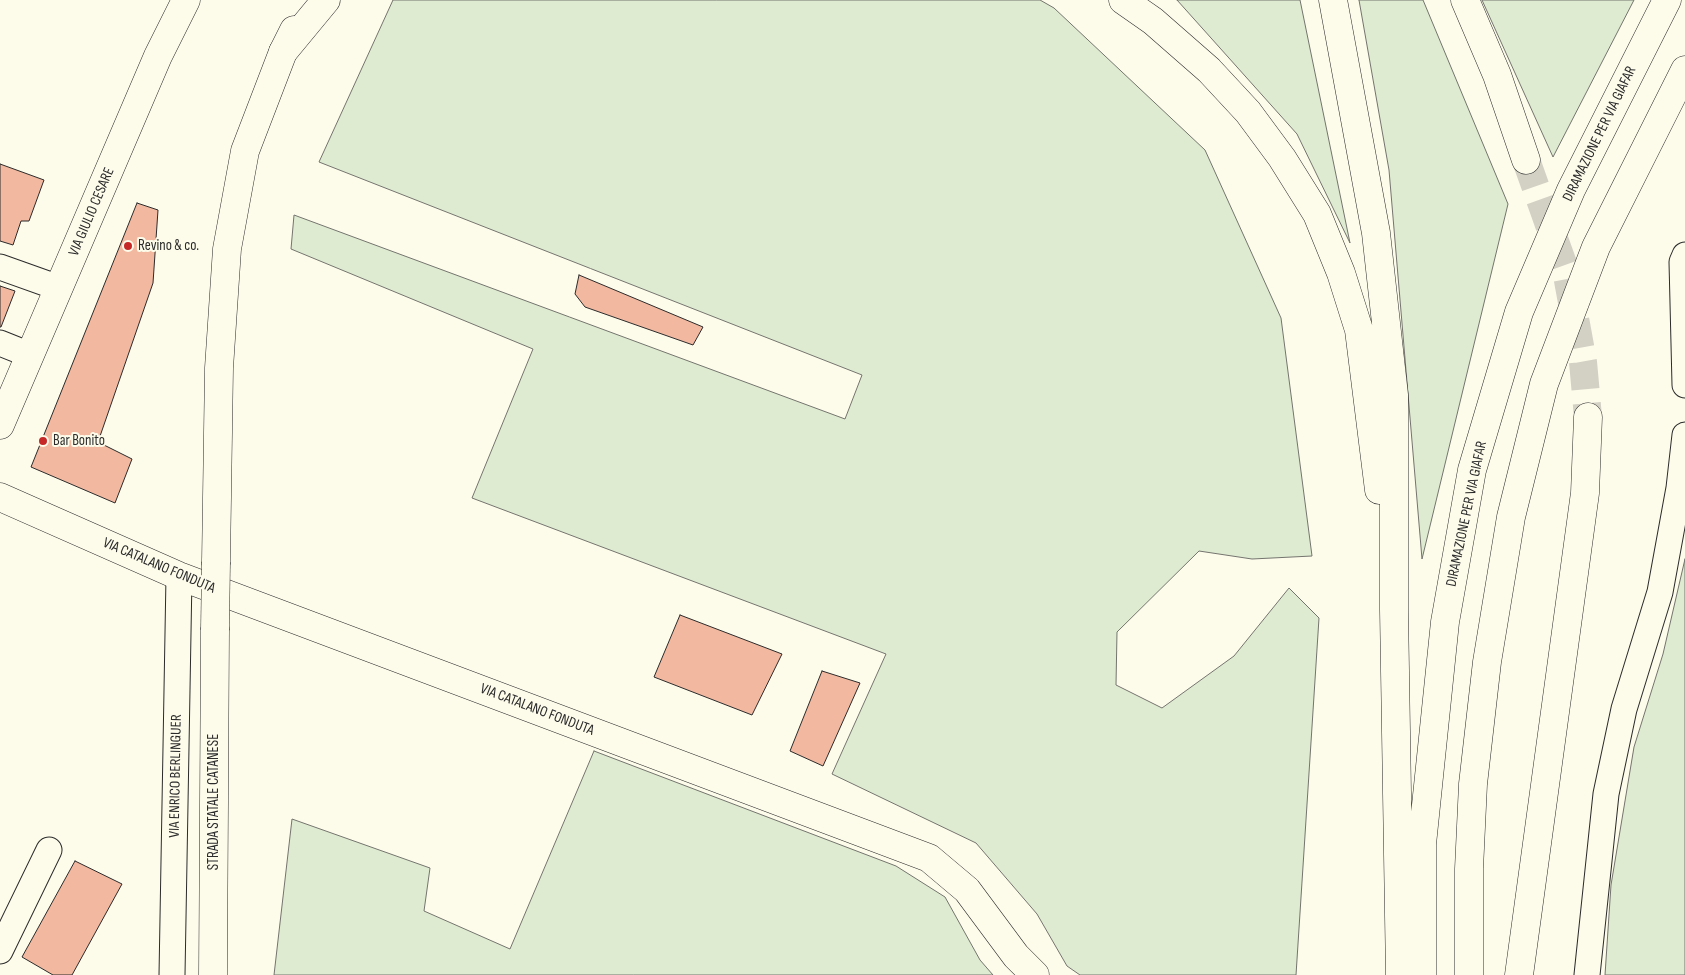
<!DOCTYPE html>
<style>
body{margin:0}
canvas{display:block;background:#fdfbea}
</style>
<canvas width="1685" height="975"></canvas>
<script>
const context = document.querySelector('canvas').getContext('2d');
context.lineJoin = 'round';
function fillPath(path, color) {
  context.fillStyle = color;
  context.fill(path, 'evenodd');
}
function shape(rows) {
  const path = new Path2D();
  for (const r of rows) {
    path.moveTo(r[0], r[1]);
    for (let i = 2; i < r.length; i += 2) path.lineTo(r[i], r[i + 1]);
  }
  return path;
}
function trace(path, color, width, dash) {
  context.strokeStyle = color;
  context.lineWidth = width;
  context.lineCap = dash ? 'butt' : 'round';
  context.setLineDash(dash || []);
  context.stroke(path);
}
function label(font, color, halo, rows, align = 'center') {
  context.font = font + ' "Sofia Sans Condensed",sans-serif';
  context.lineWidth = 4;
  context.setLineDash([]);
  context.textBaseline = 'middle';
  context.strokeStyle = halo;
  context.fillStyle = color;
  for (const [text, x, y, turn = 0] of rows) {
    context.save();
    context.translate(x, y);
    context.rotate((+turn || 0) * Math.PI / 180);
    context.textAlign = isNaN(turn) ? turn : align;
    if (halo) context.strokeText(text, 0, 0);
    context.fillText(text, 0, 0);
    context.restore();
  }
}
const green = shape([
 [393,0,1040,0,1054,8,1205,150,1281,318,1312,556,1252,559,1199,551,1117,632,1116,685,1162,708,1234,656,1289,588,1319,618,1296,975,1080,975,1067,966,1037,914,976,843,832,774,886,654,472,498,533,349,291,249,294,215,845,419,862,375,319,162,393,0],
 [1177,0,1300,0,1350,243,1297,134,1177,0],
 [1359,0,1423,0,1508,204,1422,559,1389,170,1359,0],
 [1482,0,1634,0,1553,157,1482,0],
 [1685,559,1685,975,1605,975,1611,885,1634,747,1663,654,1685,559],
 [594,751,896,866,945,897,980,960,993,975,274,975,292,819,430,868,424,911,510,949,594,751]
]);
const building = shape([
 [0,164,44,180,29,221,21,221,13,245,0,241,0,164],
 [137,203,158,210,153,283,98,442,132,459,115,503,31,467,137,203],
 [579,275,703,327,693,345,585,307,575,294,579,275],
 [0,286,15,291,1,327,0,327,0,286],
 [680,615,782,654,752,715,654,677,680,615],
 [822,671,860,683,823,766,790,751,822,671],
 [75,861,122,884,72,975,53,975,22,957,75,861]
]);
const highwayTunnel = shape([
 [1526,160,1567,275,1583,362,1588,417]
]);
const street = shape([
 [1685,255,1682,262,1685,385],
 [0,267,59,288],
 [0,343,30,355],
 [0,951,49,850],
 [172,975,179,576],
 [1587,975,1606,794,1624,709,1660,592,1679,488,1685,435]
]);
const secondary = shape([
 [0,425,158,56,186,0],
 [0,497,179,576,929,858,967,890,1016,956,1035,975]
]);
const primary = shape([
 [216,562,219,368,227,249,245,151,283,52,294,30],
 [213,975,215,630]
]);
const highway = shape([
 [1123,0,1153,21,1209,70,1248,112,1282,158,1317,214,1341,273,1359,330,1379,490],
 [1333,0,1376,233,1394,395,1394,610,1400,975],
 [1465,0,1497,75,1526,160],
 [283,52,326,0],
 [1422,975,1422,844,1445,622,1472,470,1519,312,1571,190,1667,0],
 [1469,975,1469,869,1473,784,1487,662,1511,517,1544,384,1596,247,1685,70],
 [1519,975,1585,493,1588,417]
]);
const primaryBridge = shape([
 [215,630,216,562]
]);
const markers = [
 [128,246,5,"#c62828"],
 [43,441,5,"#c62828"]
];
const streetNames = [
 ["DIRAMAZIONE PER VIA GIAFAR",1600,134,-64],
 ["VIA GIULIO CESARE",92,212,-67],
 ["DIRAMAZIONE PER VIA GIAFAR",1467,514,-78],
 ["VIA CATALANO FONDUTA",159,566,23],
 ["VIA CATALANO FONDUTA",537,710,21],
 ["VIA ENRICO BERLINGUER",176,776,-89],
 ["STRADA STATALE CATANESE",214,802,-90]
];
const poiNames = [
 ["Revino & co.",138,246],
 ["Bar Bonito",53,441]
];
fillPath(green, '#deebd1');
trace(green, '#74746e', 1);
fillPath(building, '#f2b8a0');
trace(building, '#2b2b2b', 1);
trace(highwayTunnel, '#d3d1c4', 28, [28, 14]);
trace(street, '#2b2b2b', 27);
trace(secondary, '#2b2b2b', 29);
trace(primary, '#2b2b2b', 29);
trace(highway, '#2b2b2b', 29);
trace(street, '#fdfbea', 25);
trace(secondary, '#fdfbea', 28);
trace(primary, '#fdfbea', 28);
trace(highway, '#fdfbea', 28);
trace(primaryBridge, '#2b2b2b', 29, []);
trace(primaryBridge, '#fdfbea', 28);
for (const [x, y, r, color] of markers) {
  const dot = new Path2D();
  dot.arc(x, y, r, 0, 2 * Math.PI);
  context.fillStyle = color;
  context.fill(dot);
  trace(dot, '#fdfbea', 2);
}
label('15px', '#2b2b2b', '#fdfbea', streetNames);
label('15px', '#2b2b2b', '#fdfbea', poiNames, 'left');
</script>
